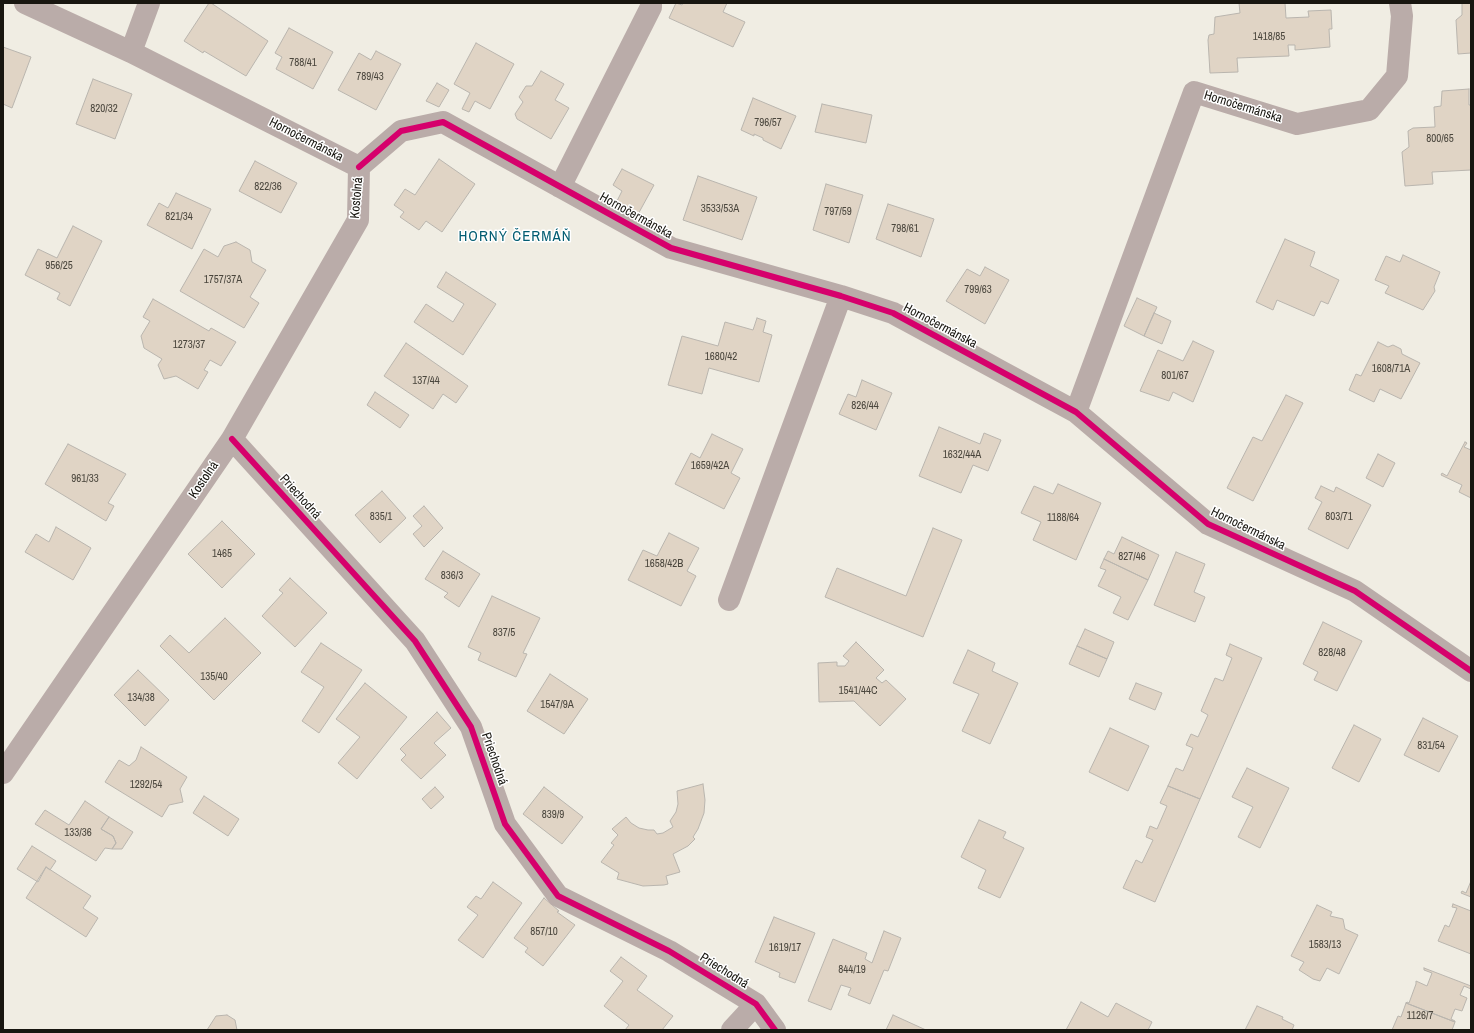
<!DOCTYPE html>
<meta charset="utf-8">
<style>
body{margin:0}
#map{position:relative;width:1474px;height:1033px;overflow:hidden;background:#f0ede3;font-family:"Archivo Narrow",sans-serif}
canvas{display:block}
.frame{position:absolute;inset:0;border:4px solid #181610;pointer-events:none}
</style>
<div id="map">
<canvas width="1474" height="1033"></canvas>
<div class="frame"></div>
</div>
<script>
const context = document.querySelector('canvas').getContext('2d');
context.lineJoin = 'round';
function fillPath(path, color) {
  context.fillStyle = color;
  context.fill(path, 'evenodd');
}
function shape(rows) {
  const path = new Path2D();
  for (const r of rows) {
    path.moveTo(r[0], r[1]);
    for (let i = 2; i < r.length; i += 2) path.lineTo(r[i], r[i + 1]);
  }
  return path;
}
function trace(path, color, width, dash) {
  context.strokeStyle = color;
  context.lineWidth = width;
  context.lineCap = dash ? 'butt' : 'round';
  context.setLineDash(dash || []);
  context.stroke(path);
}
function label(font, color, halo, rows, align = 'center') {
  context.font = font + ' "Archivo Narrow",sans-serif';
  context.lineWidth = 3;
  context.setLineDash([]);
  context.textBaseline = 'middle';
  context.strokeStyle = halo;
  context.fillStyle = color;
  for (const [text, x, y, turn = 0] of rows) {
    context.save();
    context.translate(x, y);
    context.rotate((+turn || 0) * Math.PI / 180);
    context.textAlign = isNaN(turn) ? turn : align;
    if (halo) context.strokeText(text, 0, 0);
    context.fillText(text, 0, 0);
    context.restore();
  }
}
const building = shape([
 [209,3,211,3,268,41,246,76,204,51,203,53,184,41,209,3],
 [676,3,682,5,683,3,727,3,723,12,745,22,733,47,669,18,676,3],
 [1239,3,1285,3,1286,18,1309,17,1308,11,1331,10,1332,29,1329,29,1330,47,1295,50,1295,45,1288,45,1289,56,1237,58,1238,72,1210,73,1208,40,1209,35,1214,34,1215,17,1240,13,1239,3],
 [1462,3,1471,3,1471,53,1458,54,1456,20,1462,15,1462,3],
 [289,28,333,52,313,89,276,69,282,57,275,53,289,28],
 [476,43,514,64,490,109,475,101,469,112,462,109,470,93,454,84,476,43],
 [3,47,31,57,12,108,3,104,3,47],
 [376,51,401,64,376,110,338,90,359,53,371,60,376,51],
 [541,71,564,84,555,100,569,108,551,139,517,119,515,114,523,102,519,97,526,86,532,86,541,71],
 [93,79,132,94,115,139,76,124,93,79],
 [437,83,449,90,439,107,426,101,437,83],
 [1469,89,1469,105,1471,105,1471,170,1432,172,1433,184,1405,186,1402,152,1409,147,1408,131,1413,128,1435,127,1434,107,1441,106,1442,91,1469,89],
 [753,98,796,116,781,149,763,140,763,138,754,134,754,136,741,130,753,98],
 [822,104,872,115,866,143,815,132,822,104],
 [439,159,475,184,442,232,426,221,419,230,400,217,404,212,394,205,405,189,415,195,439,159],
 [255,161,297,183,281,213,239,191,255,161],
 [622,169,654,185,636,218,614,207,622,191,613,185,622,169],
 [698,176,757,197,742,240,683,220,698,176],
 [826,184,863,195,849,243,813,230,826,184],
 [176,193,211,209,192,249,147,225,159,203,168,208,176,193],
 [888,204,934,219,921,257,876,239,888,204],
 [73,226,102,241,70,306,57,299,60,293,25,275,38,249,57,258,73,226],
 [1285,239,1315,252,1310,266,1339,280,1328,304,1321,301,1314,316,1277,300,1273,310,1256,302,1285,239],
 [236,242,250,250,252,262,266,270,250,297,259,303,244,328,180,291,204,249,218,257,224,246,236,242],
 [1403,255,1440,272,1434,287,1435,291,1423,310,1385,293,1389,286,1375,280,1386,256,1400,262,1403,255],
 [985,267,1009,280,985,324,946,301,967,269,980,276,985,267],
 [446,272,496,304,463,355,414,322,426,304,453,322,464,304,437,287,446,272],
 [1137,298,1157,307,1144,336,1124,326,1137,298],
 [153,299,209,331,211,328,236,342,221,366,210,360,204,370,208,372,198,389,176,376,164,379,158,365,162,359,144,348,141,336,150,321,143,317,153,299],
 [1154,313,1171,321,1162,344,1144,336,1154,313],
 [757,318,766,321,763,332,772,335,759,382,709,368,702,394,668,385,682,336,718,346,725,322,753,330,757,318],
 [1193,341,1214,351,1193,402,1173,392,1169,401,1140,391,1158,350,1183,361,1193,341],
 [1378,342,1388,347,1393,345,1401,349,1402,354,1420,363,1401,399,1380,389,1374,402,1349,390,1356,374,1361,376,1378,342],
 [406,343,468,386,456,403,443,394,433,409,384,376,406,343],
 [862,380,892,393,876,430,839,414,848,394,856,397,862,380],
 [375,392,409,415,400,428,367,405,375,392],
 [1286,395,1303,403,1253,501,1227,488,1253,437,1262,441,1286,395],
 [939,427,980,444,984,433,1001,440,988,471,973,465,961,493,919,476,939,427],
 [712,434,743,449,731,473,740,478,724,509,675,484,691,453,700,458,712,434],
 [1465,442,1467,443,1464,447,1471,450,1471,498,1459,492,1462,485,1441,475,1442,473,1447,476,1465,442],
 [68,444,126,474,108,503,114,506,106,521,45,484,68,444],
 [1378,454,1395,463,1383,487,1366,478,1378,454],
 [1058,484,1101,503,1076,560,1033,540,1041,522,1021,513,1034,486,1053,494,1058,484],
 [1321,486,1334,492,1336,487,1371,505,1348,549,1308,529,1322,502,1315,498,1321,486],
 [382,491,406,518,380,543,355,515,382,491],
 [424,506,443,528,424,547,413,534,422,526,413,516,424,506],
 [222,521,255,554,222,588,188,554,222,521],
 [56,527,91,548,73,580,25,552,36,534,49,542,56,527],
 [933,528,962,540,923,637,825,597,837,568,906,596,933,528],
 [669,533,699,548,687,571,696,576,681,606,628,580,643,550,657,556,669,533],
 [1122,537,1159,555,1148,580,1104,559,1108,551,1114,554,1122,537],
 [443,551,480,574,459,607,444,597,448,593,425,579,443,551],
 [1176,552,1205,564,1194,592,1205,597,1195,622,1154,605,1176,552],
 [1104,559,1148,580,1128,620,1113,613,1121,597,1098,586,1106,570,1100,568,1104,559],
 [290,578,327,613,295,647,262,616,283,593,279,590,290,578],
 [492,596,540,618,523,653,527,654,516,677,478,660,481,653,468,647,492,596],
 [225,618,261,653,214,700,160,646,170,635,189,653,225,618],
 [1323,622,1362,641,1337,691,1314,680,1318,672,1303,664,1323,622],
 [1085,629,1114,642,1107,659,1077,646,1085,629],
 [856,642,884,670,876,678,882,683,886,680,906,699,880,726,854,701,819,702,818,663,837,662,837,666,845,666,849,661,843,656,856,642],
 [321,643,362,670,319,733,302,721,324,687,301,672,321,643],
 [1230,644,1262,658,1200,799,1168,786,1176,768,1183,771,1193,748,1186,745,1191,734,1198,737,1208,715,1201,711,1215,678,1223,681,1232,658,1226,655,1230,644],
 [1077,646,1107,659,1099,677,1069,664,1077,646],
 [968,650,995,663,992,671,1018,683,990,744,962,731,979,694,953,683,968,650],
 [138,670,169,700,145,726,114,695,138,670],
 [550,674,588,699,564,734,527,711,550,674],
 [365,683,407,717,357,779,338,763,360,737,336,719,365,683],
 [1136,683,1162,693,1155,710,1129,699,1136,683],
 [437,712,451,728,434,743,446,755,421,779,401,760,406,755,400,749,437,712],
 [1423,718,1458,736,1439,772,1404,755,1423,718],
 [1354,725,1381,739,1359,782,1332,768,1354,725],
 [1110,728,1149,746,1128,791,1089,772,1110,728],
 [141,747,187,777,180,789,183,802,169,805,162,817,105,782,119,760,129,766,136,760,141,747],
 [1247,768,1289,788,1260,848,1238,837,1253,807,1232,797,1247,768],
 [703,784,705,800,704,813,698,829,693,837,695,839,688,846,673,854,680,872,666,876,668,884,664,885,643,886,617,879,619,873,601,862,614,845,611,843,618,835,612,829,626,817,631,823,639,828,648,830,654,830,657,834,663,833,673,827,670,821,676,812,678,804,677,791,703,784],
 [1168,786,1200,799,1155,902,1123,888,1136,860,1142,863,1153,840,1146,837,1150,826,1157,829,1167,806,1160,803,1168,786],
 [435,787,444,797,431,809,422,799,435,787],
 [544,787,583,817,562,844,523,814,544,787],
 [204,796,239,819,228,836,193,813,204,796],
 [85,801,109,817,101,829,113,836,116,843,112,849,105,848,96,861,35,824,45,810,69,825,85,801],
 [109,817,133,832,122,849,112,849,116,843,113,836,101,829,109,817],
 [979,820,1006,832,1003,838,1024,848,1000,898,978,888,986,870,961,857,979,820],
 [32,846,56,861,50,870,46,867,38,882,17,869,32,846],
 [46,867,91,896,83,908,98,918,86,937,26,898,46,867],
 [1471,881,1471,897,1461,893,1462,891,1466,893,1471,881],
 [493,882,522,903,483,958,458,940,478,915,467,907,476,896,481,899,493,882],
 [544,898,559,911,557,912,575,925,543,966,525,952,528,948,514,938,544,898],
 [1453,904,1471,911,1471,954,1438,941,1445,925,1449,927,1457,908,1452,907,1453,904],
 [1317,905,1332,912,1330,916,1343,919,1345,929,1358,935,1339,974,1327,968,1320,981,1313,979,1299,970,1304,962,1291,956,1317,905],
 [774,917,815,933,795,983,779,977,780,973,755,962,774,917],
 [884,931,901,938,888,971,884,970,870,1004,848,995,851,988,841,985,831,1010,808,1001,833,939,867,953,865,959,872,963,884,931],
 [621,957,647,976,637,990,673,1016,662,1030,625,1030,629,1025,604,1006,623,981,610,971,621,957],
 [1424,968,1471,986,1471,989,1464,986,1460,995,1467,998,1462,1011,1455,1009,1451,1019,1455,1021,1455,1022,1406,1003,1407,1002,1409,1003,1416,984,1416,981,1427,986,1432,973,1424,970,1424,968],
 [1081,1002,1108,1017,1116,1003,1152,1022,1148,1030,1066,1030,1081,1002],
 [1406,1003,1455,1022,1452,1030,1392,1030,1398,1016,1401,1017,1406,1003],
 [1257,1006,1283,1017,1282,1019,1294,1025,1292,1030,1245,1030,1257,1006],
 [227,1015,235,1020,237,1030,207,1030,216,1016,227,1015],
 [893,1015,926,1030,886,1030,893,1015]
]);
const minor = shape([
 [25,3,131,52,359,167],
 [131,52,149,3],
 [359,167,401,131,443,122,671,248,841,296,893,313,1076,412,1208,524,1355,591,1471,671],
 [560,187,651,7,651,3],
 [1076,412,1194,92,1297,124,1369,110,1397,76,1402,16,1400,3],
 [232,439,415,641,471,727,505,824,558,896,669,951,756,1004,775,1030],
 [729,600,841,296],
 [3,773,232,439,358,220,359,167],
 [732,1030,756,1004]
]);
const cycleway = shape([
 [359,167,401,131,443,122,671,248,841,296,893,313,1076,412,1208,524,1355,591,1471,671],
 [232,439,415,641,471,727,505,824,558,896,669,951,756,1004,775,1030]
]);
const numberNames = [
 ["1418/85",1269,37],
 ["788/41",303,63],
 ["789/43",370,77],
 ["820/32",104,109],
 ["796/57",768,123],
 ["800/65",1440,139],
 ["822/36",268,187],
 ["3533/53A",720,209],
 ["797/59",838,212],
 ["821/34",179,217],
 ["798/61",905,229],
 ["956/25",59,266],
 ["1757/37A",223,280],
 ["799/63",978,290],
 ["1273/37",189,345],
 ["1680/42",721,357],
 ["1608/71A",1391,369],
 ["801/67",1175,376],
 ["137/44",426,381],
 ["826/44",865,406],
 ["1632/44A",962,455],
 ["1659/42A",710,466],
 ["961/33",85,479],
 ["835/1",381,517],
 ["803/71",1339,517],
 ["1188/64",1063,518],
 ["1465",222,554],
 ["827/46",1132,557],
 ["1658/42B",664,564],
 ["836/3",452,576],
 ["837/5",504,633],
 ["828/48",1332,653],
 ["135/40",214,677],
 ["1541/44C",858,691],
 ["134/38",141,698],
 ["1547/9A",557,705],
 ["831/54",1431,746],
 ["1292/54",146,785],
 ["839/9",553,815],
 ["133/36",78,833],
 ["857/10",544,932],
 ["1583/13",1325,945],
 ["1619/17",785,948],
 ["844/19",852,970],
 ["1126/7",1420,1016]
];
const streetNames = [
 ["Hornočermánska",1243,107,17],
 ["Hornočermánska",306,140,27],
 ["Kostolná",357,198,-85],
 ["Hornočermánska",636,216,29],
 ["Hornočermánska",940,326,28],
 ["Kostolná",204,480,-56],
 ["Priechodná",300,497,48],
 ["Hornočermánska",1248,529,26],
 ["Priechodná",494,759,71],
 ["Priechodná",724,971,32]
];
const quarterNames = [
 ["HORNÝ ČERMÁŇ",515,237]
];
fillPath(building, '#e0d4c5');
trace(building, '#b9b5ae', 1);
trace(minor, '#baaca9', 22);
trace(cycleway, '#d6006c', 6);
label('11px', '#4a463d', null, numberNames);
label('13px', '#181610', '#fff', streetNames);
context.letterSpacing = '1px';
label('15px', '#035d72', '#fff', quarterNames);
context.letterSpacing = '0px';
</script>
